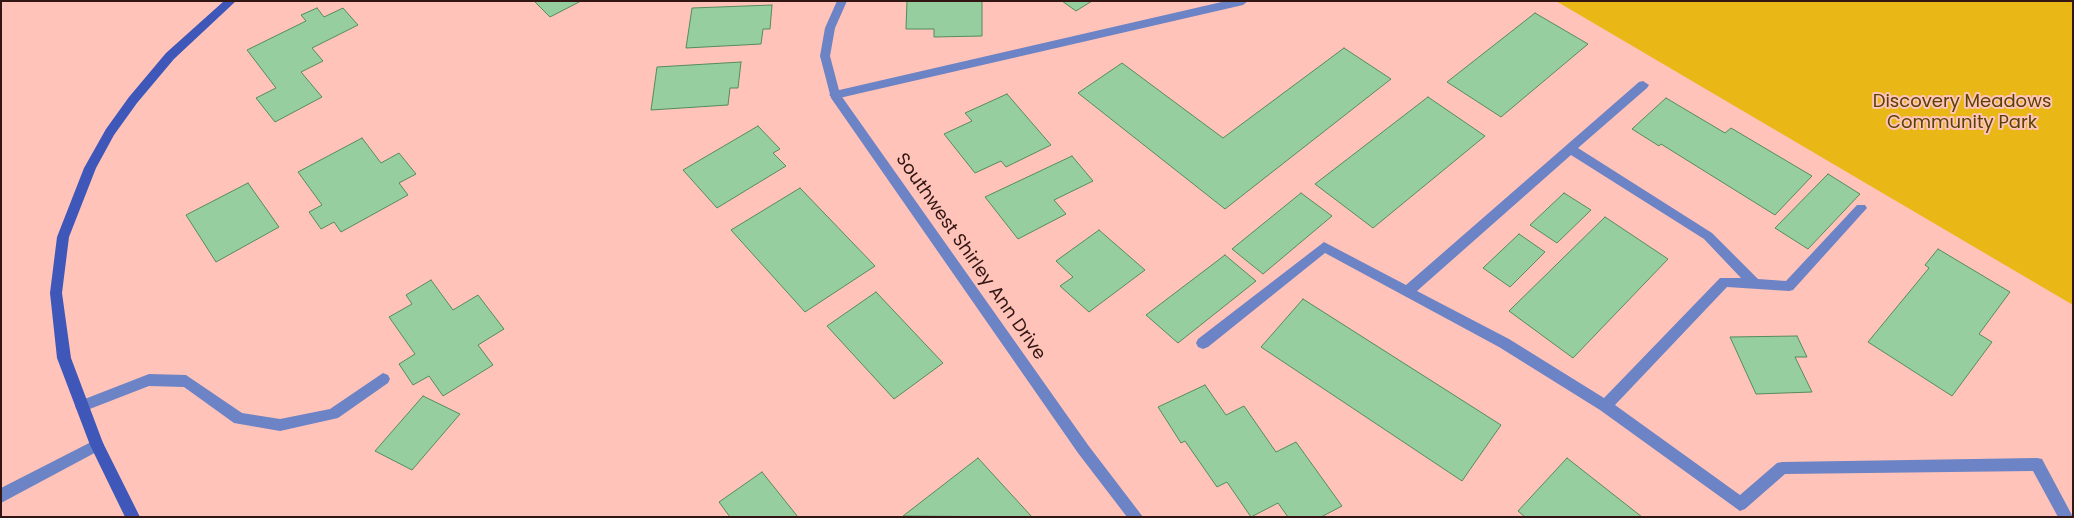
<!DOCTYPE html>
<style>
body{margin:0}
#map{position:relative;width:2074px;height:518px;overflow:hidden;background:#ffc3b9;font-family:Poppins,sans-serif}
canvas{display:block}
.frame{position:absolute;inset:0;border:2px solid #311613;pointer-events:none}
</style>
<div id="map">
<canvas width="2074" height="518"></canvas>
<div class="frame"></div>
</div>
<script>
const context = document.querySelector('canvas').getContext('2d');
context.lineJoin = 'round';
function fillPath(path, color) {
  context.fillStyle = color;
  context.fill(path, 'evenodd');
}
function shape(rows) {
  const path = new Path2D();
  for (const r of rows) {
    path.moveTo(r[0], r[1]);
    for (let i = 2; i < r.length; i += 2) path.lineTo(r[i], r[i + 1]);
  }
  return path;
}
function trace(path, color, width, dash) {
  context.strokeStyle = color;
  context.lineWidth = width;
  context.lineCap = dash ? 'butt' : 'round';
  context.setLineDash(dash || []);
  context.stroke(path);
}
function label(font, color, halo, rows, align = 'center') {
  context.font = font + ' Poppins,sans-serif';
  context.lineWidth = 4;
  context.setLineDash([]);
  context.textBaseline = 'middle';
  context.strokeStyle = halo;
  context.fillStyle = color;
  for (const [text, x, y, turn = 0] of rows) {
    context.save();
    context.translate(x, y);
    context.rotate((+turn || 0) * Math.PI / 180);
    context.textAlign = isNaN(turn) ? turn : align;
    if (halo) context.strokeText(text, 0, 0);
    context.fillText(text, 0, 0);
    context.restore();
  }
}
const green = shape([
 [1556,1,2073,1,2073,305]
]);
const building = shape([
 [534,1,581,1,550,17,534,1],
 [907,1,982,1,982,36,934,37,934,29,906,29,907,1],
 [1062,1,1092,1,1076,11,1062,1],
 [772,5,770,29,763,29,761,44,686,48,692,8,772,5],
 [317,8,324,17,343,8,358,25,312,48,323,61,301,72,322,97,275,122,256,98,276,88,247,50,306,21,301,15,317,8],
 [1535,13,1588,44,1501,117,1447,82,1535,13],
 [1344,48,1391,79,1225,209,1078,93,1122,63,1223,138,1344,48],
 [741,62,738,88,730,88,728,105,651,110,657,67,741,62],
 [1007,94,1051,145,1006,167,1001,161,975,173,944,134,972,121,965,113,1007,94],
 [1428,97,1485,136,1373,228,1315,184,1428,97],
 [1666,98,1725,133,1731,128,1812,176,1775,215,1661,144,1659,146,1632,129,1666,98],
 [758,126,780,149,773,153,786,166,717,208,683,170,758,126],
 [362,138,381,163,399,153,416,174,399,183,408,195,341,232,334,222,321,229,309,212,322,205,298,172,362,138],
 [1072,156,1093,181,1054,200,1066,214,1018,239,985,197,1072,156],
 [1828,174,1860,194,1808,249,1775,228,1828,174],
 [248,183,279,227,216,262,186,215,248,183],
 [800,188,875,266,805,312,731,230,800,188],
 [1301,193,1332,216,1263,274,1232,249,1301,193],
 [1564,193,1591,210,1557,243,1530,225,1564,193],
 [1605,217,1668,259,1573,358,1509,311,1605,217],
 [1099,230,1145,270,1089,312,1060,286,1073,277,1056,261,1099,230],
 [1519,234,1545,252,1510,287,1483,268,1519,234],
 [1938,249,2010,292,1979,334,1992,342,1952,396,1868,342,1929,268,1925,265,1938,249],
 [1225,255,1256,281,1178,343,1146,315,1225,255],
 [431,280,453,310,478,295,504,329,478,345,493,365,443,396,429,376,413,385,399,364,415,354,389,317,412,304,406,295,431,280],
 [876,292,943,363,894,399,827,326,876,292],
 [1303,299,1501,425,1462,481,1261,347,1303,299],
 [1797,336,1807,357,1795,357,1812,392,1756,394,1730,337,1797,336],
 [1205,385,1226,415,1244,406,1276,452,1296,442,1342,506,1321,517,1288,517,1278,503,1251,517,1227,482,1217,487,1185,441,1181,443,1158,407,1205,385],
 [423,396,460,414,412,470,375,451,423,396],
 [978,458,1032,517,903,516,978,458],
 [1567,458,1642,517,1525,517,1518,511,1567,458],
 [762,472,798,517,730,517,719,502,762,472]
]);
const service = shape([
 [1226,1,1248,1,1243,5,835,99,829,95,835,91,1226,1],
 [1643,81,1649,85,1647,88,1578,148,1712,233,1758,279,1786,281,1857,205,1865,205,1867,208,1793,290,1789,291,1727,287,1615,405,1740,495,1777,463,1782,462,2037,458,2042,459,2073,517,2058,517,2033,471,1785,474,1745,509,1740,511,1600,410,1499,347,1325,253,1208,347,1203,349,1198,347,1196,343,1198,339,1324,242,1406,285,1639,82,1643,81],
 [1571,155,1704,239,1741,278,1720,278,1604,398,1509,339,1417,291,1571,155],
 [383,373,388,375,390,379,388,383,338,418,280,431,234,423,184,387,149,386,82,412,77,410,75,406,77,402,149,374,186,375,242,413,280,419,330,409,383,373]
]);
const minor = shape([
 [837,1,847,1,835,28,830,56,840,94,1088,445,1143,517,1127,517,1078,453,831,98,820,56,825,28,837,1]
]);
const tertiary = shape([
 [97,439,102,441,104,445,102,449,1,503,1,488,97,439]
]);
const secondary = shape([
 [224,1,236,1,174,59,137,103,114,135,96,168,69,237,62,293,71,358,103,443,140,517,125,517,90,445,57,358,50,293,57,237,84,168,106,129,129,97,166,53,224,1]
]);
const parkNames = [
 ["Discovery Meadows",1962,102],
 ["Community Park",1962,123]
];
const streetNames = [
 ["Southwest Shirley Ann Drive",970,257,55]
];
fillPath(green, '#e9b816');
fillPath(building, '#96ce9f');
trace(building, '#558b5e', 1);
fillPath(service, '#6c83c5');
fillPath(minor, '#6c83c5');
fillPath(tertiary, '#6c83c5');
fillPath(secondary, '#3e57b9');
label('18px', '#574301', '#ffc3b9', parkNames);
label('18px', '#311613', '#ffc3b9', streetNames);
</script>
